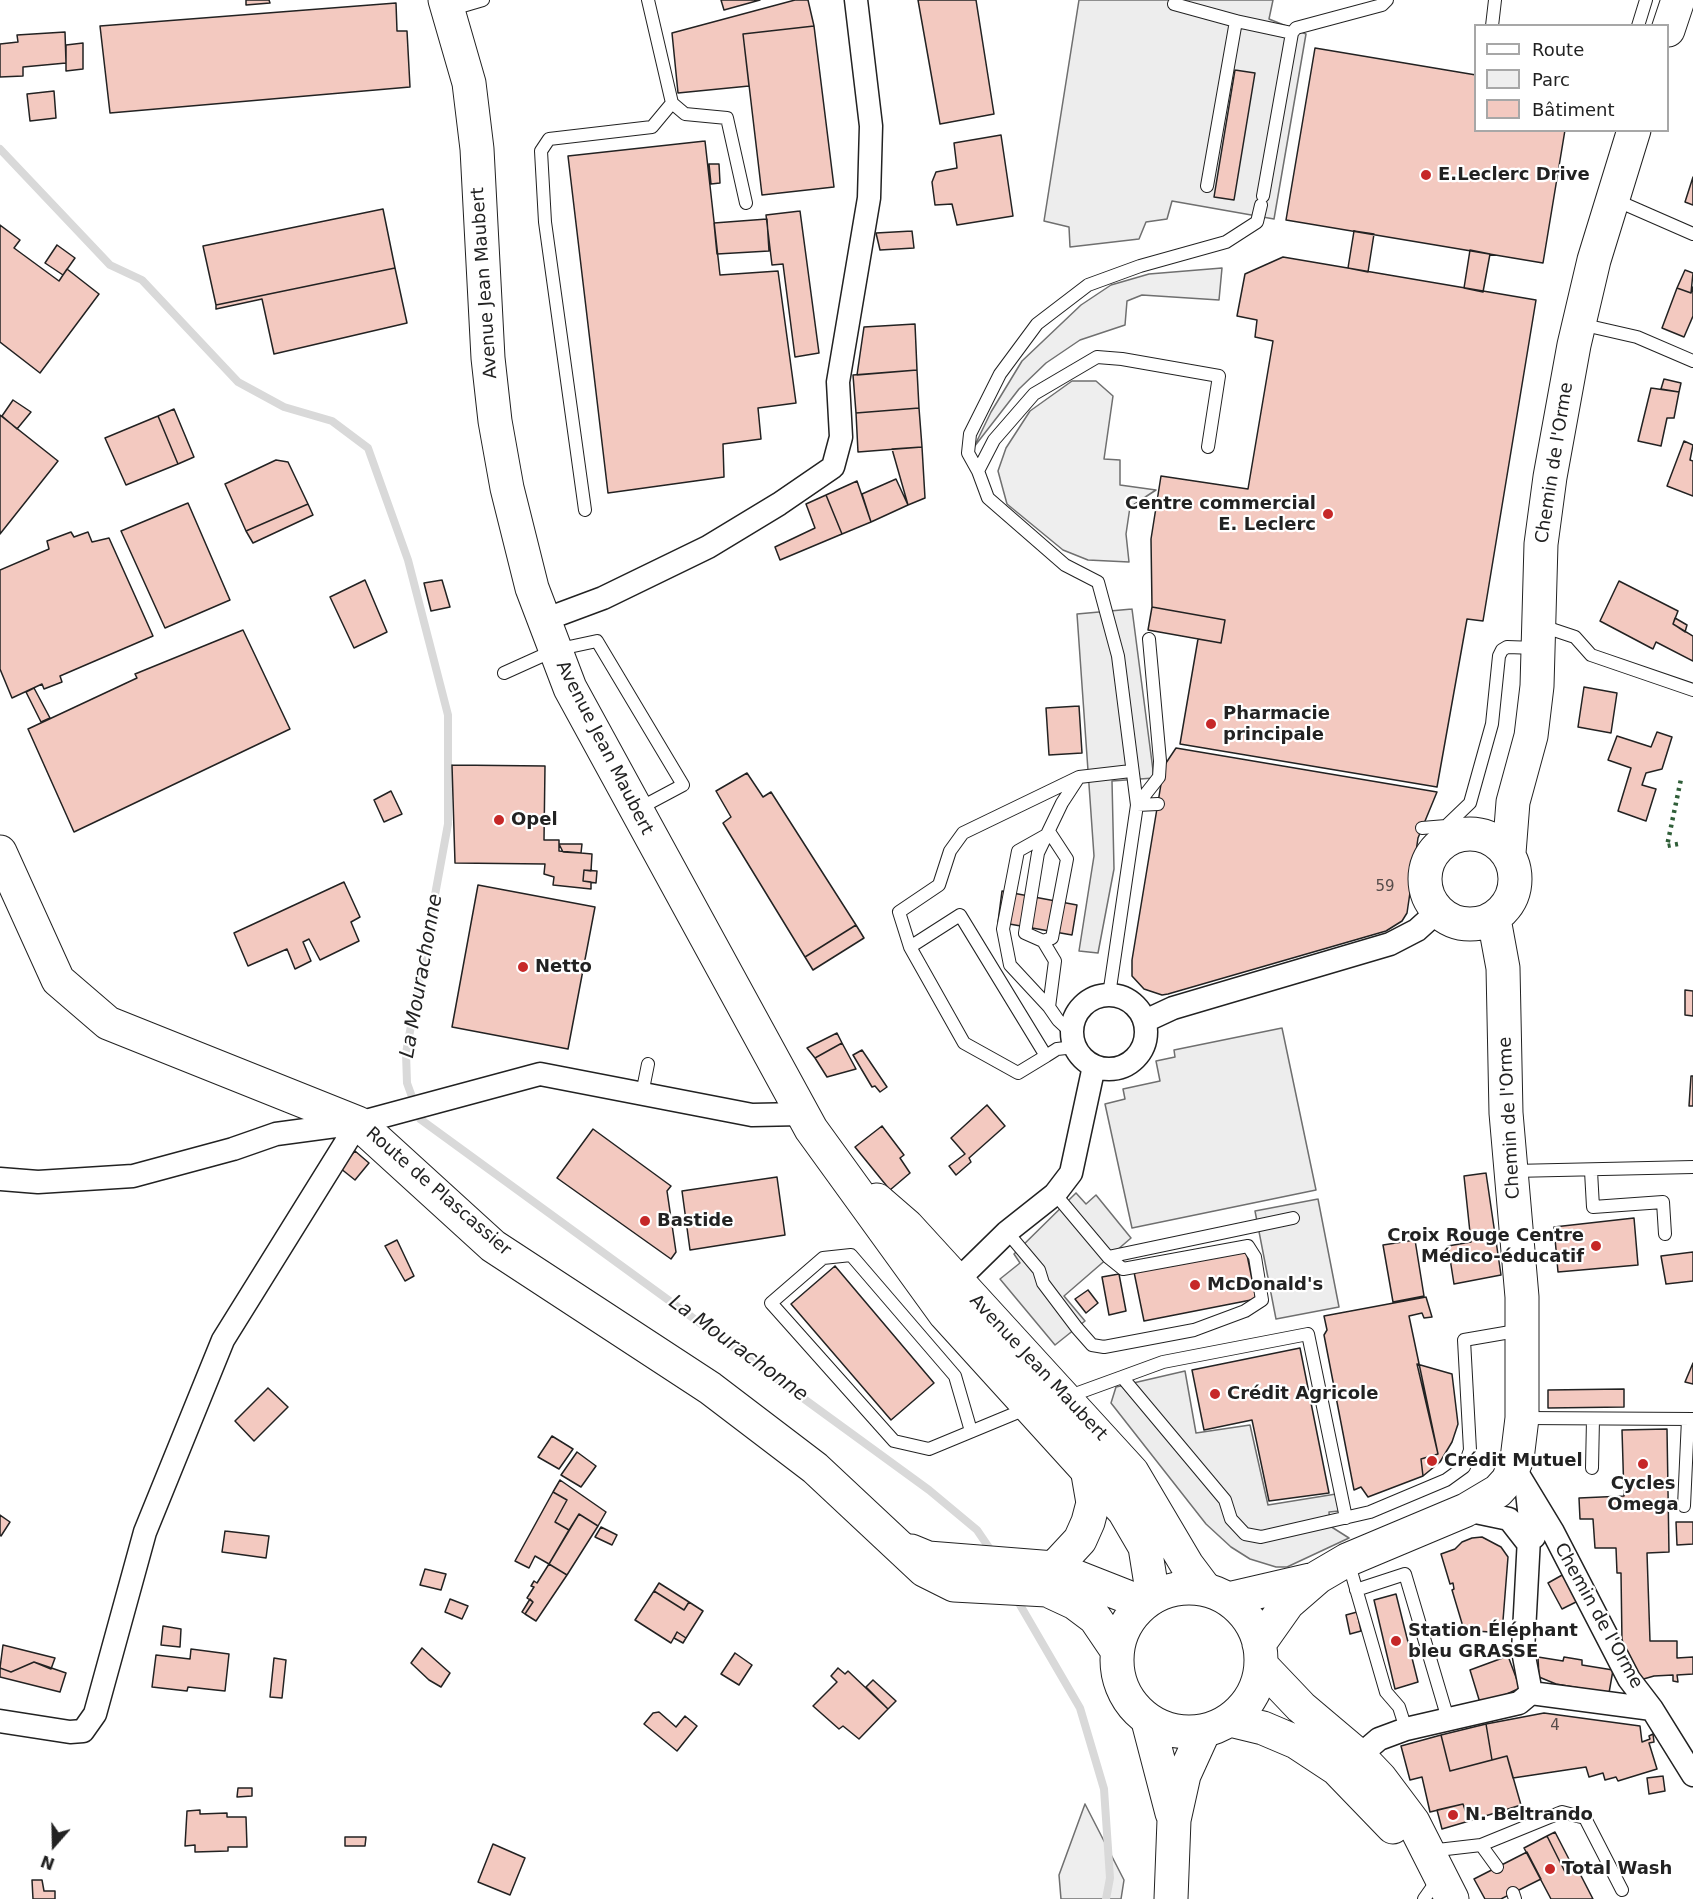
<!DOCTYPE html>
<meta charset="utf-8">
<style>
body{margin:0}
#map{position:relative;width:1693px;height:1899px;overflow:hidden;background:#fff;font-family:"DejaVu Sans",sans-serif}
canvas{display:block}
.legend{position:absolute;left:1474px;top:24px;width:195px;height:108px;box-sizing:border-box;background:#fff;border:2px solid #a7a7a7;margin:0;padding:8px 10px;list-style:none;font-size:18px;color:#222}
.legend li{display:flex;align-items:center;gap:12px;height:30px}
.legend b{width:30px;border:2px solid #a7a7a7}
.north{position:absolute;left:24px;top:1815px;width:60px;height:60px;-webkit-text-stroke:4px #fff;paint-order:stroke;rotate:200deg;font-size:16px;font-weight:700;line-height:24px;text-align:center;color:#222}
.north::after{content:'';display:block;margin:auto;width:21px;height:27px;background:#222;clip-path:polygon(50% 0,100% 100%,50% 72%,0 100%)}
</style>
<div id="map">
<canvas width="1693" height="1899"></canvas>
<ul class="legend">
<li><b style="height:8px;background:#fff"></b>Route</li>
<li><b style="height:16px;background:#eee"></b>Parc</li>
<li><b style="height:16px;background:#f3c9c0"></b>Bâtiment</li>
</ul>
<div class="north">N</div>
</div>
<script>
const context = document.querySelector('canvas').getContext('2d');
context.lineJoin = 'round';
function fillPath(path, color) {
  context.fillStyle = color;
  context.fill(path, 'evenodd');
}
function shape(rows) {
  const path = new Path2D();
  for (const r of rows) {
    if (r.length === 3) {
      path.moveTo(r[0] + r[2], r[1]);
      path.arc(r[0], r[1], r[2], 0, 2 * Math.PI);
      continue;
    }
    path.moveTo(r[0], r[1]);
    for (let i = 2; i < r.length; i += 2) path.lineTo(r[i], r[i + 1]);
  }
  return path;
}
function trace(path, color, width, dash) {
  context.strokeStyle = color;
  context.lineWidth = width;
  context.lineCap = dash ? 'butt' : 'round';
  context.setLineDash(dash || []);
  context.stroke(path);
}
function label(font, color, halo, rows, align = 'center') {
  context.font = font + ' "DejaVu Sans",sans-serif';
  context.lineWidth = 4.5;
  context.setLineDash([]);
  context.textBaseline = 'middle';
  context.strokeStyle = halo;
  context.fillStyle = color;
  for (const [text, x, y, turn = 0] of rows) {
    context.save();
    context.translate(x, y);
    context.rotate((+turn || 0) * Math.PI / 180);
    context.textAlign = isNaN(turn) ? turn : align;
    if (halo) context.strokeText(text, 0, 0);
    context.fillText(text, 0, 0);
    context.restore();
  }
}
const green = shape([
 [1222,268,1219,300,1142,295,1127,301,1125,325,1080,340,1046,363,1019,389,974,447,991,412,1022,361,1081,305,1111,285,1149,274,1222,268],
 [1072,381,1096,381,1113,396,1104,459,1120,460,1120,485,1156,490,1130,507,1126,534,1129,562,1088,560,1063,550,1007,504,998,471,1006,448,1030,411,1072,381],
 [1085,1804,1124,1880,1121,1899,1061,1899,1059,1875,1085,1804]
]);
const parking = shape([
 [1079,0,1273,0,1269,19,1306,34,1274,219,1172,201,1167,219,1146,222,1139,239,1070,247,1069,227,1044,221,1079,0],
 [1132,609,1154,778,1112,781,1114,869,1098,953,1079,951,1094,856,1077,614,1132,609],
 [1282,1028,1316,1190,1132,1228,1105,1104,1125,1099,1123,1089,1160,1081,1156,1061,1175,1057,1174,1050,1282,1028],
 [1076,1193,1086,1204,1096,1195,1131,1238,1064,1296,1085,1321,1055,1345,1000,1279,1020,1263,1014,1254,1076,1193],
 [1318,1199,1339,1307,1276,1319,1255,1211,1318,1199],
 [1185,1371,1196,1433,1250,1425,1268,1505,1336,1494,1339,1511,1329,1512,1330,1526,1349,1538,1287,1567,1276,1567,1250,1559,1231,1547,1206,1524,1111,1403,1116,1387,1185,1371]
]);
const stream = shape([
 [0,149,110,265,142,280,238,382,284,407,332,421,368,448,408,560,448,715,448,824,406,1053,407,1083,420,1119,929,1490,977,1530,994,1555],
 [1016,1598,1080,1708,1104,1789,1110,1878,1106,1899]
]);
const building = shape([
 [246,0,269,0,270,3,246,5,246,0],
 [721,0,760,0,724,10,721,0],
 [795,0,808,0,814,26,743,34,749,86,678,93,672,33,795,0],
 [918,0,976,0,994,114,940,124,918,0],
 [396,3,397,31,407,31,410,87,110,113,100,26,396,3],
 [814,26,834,187,762,195,743,34,814,26],
 [65,32,66,63,23,67,23,76,0,77,0,44,18,42,17,35,65,32],
 [83,43,83,69,66,71,66,45,83,43],
 [1315,48,1476,75,1476,130,1565,130,1543,263,1286,220,1315,48],
 [1235,70,1255,73,1234,200,1214,197,1235,70],
 [54,91,56,118,30,121,27,94,54,91],
 [1001,135,1013,216,957,225,952,204,935,205,932,182,936,172,957,168,954,143,1001,135],
 [705,141,720,275,778,271,796,403,758,408,761,439,723,444,724,477,608,493,568,156,705,141],
 [709,164,719,164,720,183,711,184,709,164],
 [1693,177,1693,205,1685,202,1693,177],
 [383,209,395,268,216,305,203,246,383,209],
 [800,211,819,353,795,357,783,264,772,265,766,215,800,211],
 [767,219,769,251,717,254,714,223,767,219],
 [0,225,20,240,14,248,59,281,67,269,99,294,40,373,0,342,0,225],
 [912,231,914,248,880,250,876,233,912,231],
 [1354,231,1374,234,1368,272,1348,268,1354,231],
 [57,245,75,258,63,275,45,263,57,245],
 [1470,250,1490,254,1483,292,1464,288,1470,250],
 [1283,257,1536,300,1483,621,1467,619,1437,787,1180,744,1198,639,1221,643,1225,620,1152,607,1151,539,1161,476,1248,489,1273,341,1255,337,1257,320,1237,316,1245,274,1283,257],
 [395,268,407,323,274,354,262,299,216,309,216,305,395,268],
 [1685,270,1693,273,1691,293,1677,288,1685,270],
 [1693,287,1693,316,1684,337,1662,328,1677,288,1691,293,1693,287],
 [915,324,917,370,857,375,864,327,915,324],
 [917,370,919,408,856,413,853,375,917,370],
 [1664,379,1681,383,1679,392,1661,389,1664,379],
 [1651,388,1679,392,1674,418,1667,418,1661,446,1638,441,1651,388],
 [13,400,31,412,17,429,2,416,13,400],
 [919,408,922,447,858,452,856,413,919,408],
 [174,409,194,457,178,464,158,416,174,409],
 [0,415,58,461,0,534,0,415],
 [158,416,178,464,126,485,105,438,158,416],
 [1684,441,1693,445,1690,460,1693,461,1693,496,1667,486,1684,441],
 [922,447,925,498,908,505,892,449,922,447],
 [276,460,288,462,308,504,246,531,225,484,276,460],
 [896,479,908,505,871,522,862,494,896,479],
 [857,481,871,522,842,534,826,495,857,481],
 [826,495,842,534,780,560,775,547,815,528,806,504,826,495],
 [188,503,230,600,165,628,121,531,188,503],
 [308,504,313,515,253,543,246,531,308,504],
 [71,532,74,537,88,532,92,542,109,538,153,636,60,676,62,682,44,689,42,684,12,698,0,669,0,570,49,549,47,541,71,532],
 [365,580,387,632,354,648,330,597,365,580],
 [442,580,450,607,431,611,424,583,442,580],
 [1619,581,1678,611,1673,624,1693,636,1693,661,1656,642,1653,649,1600,621,1619,581],
 [1152,607,1225,620,1221,643,1148,630,1152,607],
 [1675,618,1687,625,1685,632,1673,624,1675,618],
 [243,630,290,729,74,832,28,729,137,678,135,674,243,630],
 [1584,687,1617,693,1611,733,1578,727,1584,687],
 [34,688,50,718,41,722,26,692,34,688],
 [1079,706,1082,753,1049,755,1046,708,1079,706],
 [1657,732,1672,737,1662,769,1646,773,1642,785,1656,789,1646,821,1618,811,1631,768,1608,760,1617,736,1651,747,1657,732],
 [1176,748,1437,792,1418,838,1407,913,1402,921,1386,931,1168,994,1162,995,1144,989,1132,976,1132,960,1164,766,1176,748],
 [452,765,545,766,544,840,559,840,559,851,592,854,591,871,584,870,583,881,591,882,591,889,553,885,554,877,544,874,545,864,455,863,452,765],
 [747,773,763,797,771,792,856,925,805,957,723,823,731,817,716,791,747,773],
 [391,791,402,814,384,822,374,800,391,791],
 [559,844,582,844,581,853,563,852,559,844],
 [584,870,597,871,596,883,583,881,584,870],
 [344,882,360,917,351,922,359,941,320,960,309,939,303,942,311,961,295,969,287,949,248,966,234,933,344,882],
 [478,885,595,907,568,1049,452,1027,478,885],
 [1002,891,1077,905,1072,935,998,922,1002,891],
 [856,925,864,938,813,970,805,957,856,925],
 [1685,990,1693,991,1693,1016,1685,1015,1685,990],
 [837,1033,842,1043,815,1058,807,1048,837,1033],
 [842,1043,856,1069,827,1077,815,1058,842,1043],
 [862,1050,887,1087,880,1092,875,1086,872,1087,853,1055,862,1050],
 [1691,1076,1693,1076,1693,1106,1689,1106,1691,1076],
 [987,1105,1005,1126,969,1158,971,1162,956,1175,949,1166,965,1154,951,1138,987,1105],
 [882,1126,904,1155,900,1158,910,1173,890,1190,855,1147,882,1126],
 [593,1129,671,1186,667,1191,676,1252,671,1259,557,1178,593,1129],
 [355,1151,369,1163,355,1180,340,1168,355,1151],
 [1486,1173,1501,1275,1454,1284,1448,1246,1471,1242,1464,1176,1486,1173],
 [777,1177,785,1235,690,1250,682,1191,777,1177],
 [1634,1218,1638,1265,1558,1272,1554,1227,1634,1218],
 [397,1240,414,1276,405,1281,385,1246,397,1240],
 [1415,1240,1424,1296,1393,1302,1383,1245,1415,1240],
 [1246,1250,1256,1299,1144,1321,1134,1272,1246,1250],
 [1693,1252,1693,1281,1666,1284,1661,1256,1693,1252],
 [835,1266,934,1383,891,1420,791,1304,835,1266],
 [1119,1274,1126,1311,1109,1315,1102,1277,1119,1274],
 [1088,1290,1098,1303,1086,1313,1075,1299,1088,1290],
 [1426,1297,1432,1317,1424,1318,1422,1313,1409,1316,1438,1454,1421,1459,1423,1476,1368,1497,1361,1487,1354,1490,1324,1335,1327,1330,1324,1316,1426,1297],
 [1300,1348,1329,1493,1269,1501,1252,1420,1204,1430,1192,1370,1300,1348],
 [1693,1363,1693,1384,1685,1382,1693,1363],
 [1417,1364,1452,1374,1458,1424,1452,1442,1440,1462,1423,1476,1421,1459,1438,1454,1417,1364],
 [268,1388,288,1407,254,1441,235,1421,268,1388],
 [1624,1389,1624,1407,1548,1408,1548,1390,1624,1389],
 [1667,1429,1669,1552,1647,1553,1650,1641,1677,1641,1677,1658,1693,1657,1693,1674,1677,1675,1678,1682,1673,1681,1673,1675,1654,1676,1640,1680,1622,1642,1621,1573,1617,1573,1616,1548,1595,1548,1593,1519,1580,1519,1579,1498,1624,1496,1622,1430,1667,1429],
 [552,1436,573,1449,559,1469,538,1457,552,1436],
 [577,1452,596,1466,581,1487,561,1475,577,1452],
 [560,1480,606,1512,598,1526,579,1514,569,1530,555,1522,567,1500,553,1492,560,1480],
 [553,1492,567,1500,555,1522,569,1530,549,1564,535,1556,529,1568,515,1561,553,1492],
 [579,1514,598,1526,567,1575,549,1564,579,1514],
 [0,1515,10,1522,1,1536,0,1535,0,1515],
 [1676,1522,1693,1522,1693,1544,1677,1545,1676,1522],
 [601,1527,617,1535,612,1545,595,1537,601,1527],
 [225,1531,269,1536,266,1558,222,1552,225,1531],
 [1482,1537,1501,1547,1508,1557,1502,1633,1464,1630,1452,1590,1454,1589,1453,1583,1450,1584,1441,1554,1455,1549,1462,1542,1472,1538,1482,1537],
 [549,1564,567,1575,536,1621,525,1614,533,1602,527,1598,534,1587,531,1586,534,1581,537,1583,549,1564],
 [425,1569,446,1574,441,1590,420,1585,425,1569],
 [1564,1574,1578,1601,1562,1609,1548,1583,1564,1574],
 [659,1583,689,1602,684,1610,654,1591,659,1583],
 [654,1591,684,1610,689,1602,703,1611,686,1638,677,1632,671,1643,635,1620,654,1591],
 [1396,1594,1418,1682,1395,1689,1374,1600,1396,1594],
 [450,1599,468,1606,462,1619,445,1612,450,1599],
 [530,1599,533,1602,525,1614,522,1612,530,1599],
 [1357,1612,1361,1631,1350,1634,1346,1615,1357,1612],
 [163,1626,181,1629,180,1647,161,1645,163,1626],
 [677,1632,686,1638,683,1643,674,1638,677,1632],
 [3,1645,55,1658,51,1669,34,1662,11,1672,0,1668,3,1645],
 [422,1648,450,1673,441,1687,429,1680,411,1663,422,1648],
 [191,1649,229,1654,225,1691,188,1687,187,1691,152,1687,156,1655,190,1659,191,1649],
 [735,1653,752,1665,739,1685,721,1674,735,1653],
 [1508,1656,1520,1688,1481,1706,1470,1670,1508,1656],
 [1538,1657,1563,1661,1564,1657,1582,1660,1582,1665,1613,1670,1609,1693,1556,1684,1539,1677,1538,1657],
 [274,1658,286,1660,282,1698,270,1697,274,1658],
 [34,1662,66,1673,60,1692,0,1677,0,1668,11,1672,34,1662],
 [838,1668,845,1674,848,1671,888,1709,859,1739,843,1726,839,1729,813,1706,837,1682,831,1676,838,1668],
 [873,1680,896,1701,888,1709,866,1687,873,1680],
 [659,1712,676,1727,685,1716,697,1726,677,1751,644,1724,653,1713,659,1712],
 [1544,1713,1640,1726,1642,1742,1650,1739,1649,1736,1653,1734,1654,1742,1649,1743,1657,1769,1618,1781,1616,1777,1605,1780,1603,1773,1589,1777,1586,1767,1513,1778,1507,1756,1492,1760,1486,1724,1544,1713],
 [1486,1724,1492,1760,1450,1771,1441,1735,1486,1724],
 [1441,1735,1450,1771,1507,1756,1521,1805,1469,1821,1463,1804,1430,1812,1422,1777,1410,1780,1401,1746,1441,1735],
 [1663,1776,1665,1791,1649,1794,1647,1778,1663,1776],
 [238,1788,252,1788,252,1796,237,1797,238,1788],
 [1463,1804,1469,1821,1442,1829,1437,1810,1463,1804],
 [200,1810,200,1814,227,1813,227,1817,246,1817,247,1847,228,1847,228,1851,195,1852,195,1845,185,1846,187,1811,200,1810],
 [1555,1832,1573,1867,1565,1872,1547,1836,1555,1832],
 [1547,1836,1565,1872,1576,1866,1593,1899,1551,1899,1524,1848,1547,1836],
 [345,1837,366,1837,365,1846,345,1846,345,1837],
 [493,1844,525,1858,510,1895,478,1882,493,1844],
 [1527,1852,1541,1879,1501,1899,1485,1899,1474,1879,1527,1852],
 [32,1880,42,1880,44,1891,55,1891,55,1899,33,1899,32,1880]
]);
const lane = shape([
 [648,0,672,103,685,114,727,118,746,203],
 [1174,4,1236,21,1292,33],
 [449,10,483,0],
 [1492,26,1495,0],
 [1638,26,1646,0],
 [1207,186,1236,21],
 [1263,196,1292,33,1296,28,1382,5,1387,0],
 [1613,199,1693,234],
 [1580,324,1637,337,1693,361],
 [978,471,968,453,970,434,1000,374,1037,324,1088,285,1140,266,1226,242,1257,222,1261,205],
 [585,510,545,222,541,151,549,139,652,127,672,103],
 [1542,626,1575,637,1591,655,1693,690],
 [504,673,555,650,597,641,683,785,638,809],
 [1137,805,1159,777,1160,761,1149,639],
 [1137,805,1158,804],
 [1422,828,1446,826,1470,803,1492,724,1499,656,1502,650,1507,647,1536,648],
 [1043,941,1052,938,1067,859,1050,833,1018,851,1003,929,1010,965,1049,1007],
 [910,947,960,915,1046,1056,1057,1049,1075,1047],
 [1109,995,1137,805,1118,656,1098,582,1065,565,988,498,978,471,994,440,1034,394,1097,357,1122,359,1219,376,1208,447],
 [1072,1033,1058,1020,1049,1007,1055,961,1043,941,1025,933,1038,853,1062,803,1079,777,1131,771],
 [1046,1056,1018,1073,964,1043,910,947,899,912,939,885,950,851,963,833,1079,777],
 [642,1094,648,1064],
 [1513,1171,1693,1167],
 [1591,1171,1593,1207,1663,1202,1665,1234],
 [1055,1194,1108,1257,1293,1218],
 [1007,1232,1039,1270,1043,1283,1077,1328,1092,1345,1104,1347,1194,1330,1245,1311,1262,1300,1255,1257,1248,1246,1123,1269,1108,1257],
 [1122,1377,1163,1362,1308,1334,1346,1518],
 [1067,1397,1122,1377,1225,1500,1231,1519,1245,1534,1261,1537,1370,1512,1446,1480,1464,1467,1470,1450,1464,1340,1522,1330],
 [1524,1418,1693,1419],
 [971,1431,955,1376,851,1255,823,1258,771,1303,894,1441,929,1449,1016,1413,1027,1407],
 [1592,1468,1593,1419],
 [1684,1506,1688,1419],
 [1348,1561,1386,1692,1399,1707,1406,1729],
 [1356,1590,1405,1574,1448,1719],
 [1481,1845,1562,1812,1585,1818,1622,1890],
 [1429,1851,1481,1845,1497,1867],
 [1513,1893,1515,1899],
 [1424,1899,1436,1882]
]);
const street = shape([
 [544,620,603,598,708,547,779,504,833,467,841,437,838,382,869,198,871,126,856,0],
 [1109,1032,37],
 [1145,1021,1173,1008,1390,944,1417,930,1438,911],
 [0,1179,38,1182,133,1176,233,1149,276,1134,358,1123,540,1074,752,1115,802,1114],
 [954,1294,957,1281,1007,1232,1055,1194,1071,1173,1094,1066],
 [1513,1466,1553,1532,1629,1679,1652,1709,1693,1775],
 [1527,1492,1530,1519,1523,1651,1531,1693],
 [1466,1510,1509,1519,1527,1542,1534,1537],
 [0,1721,70,1732,83,1731,95,1714,145,1532,223,1340,358,1123],
 [1359,1756,1379,1739,1406,1729,1519,1703,1531,1693,1652,1709]
]);
const secondary = shape([
 [1668,30,1678,0],
 [1470,879,45],
 [0,852,58,980,108,1023,358,1123,493,1246,710,1388,815,1468,924,1570,954,1585,1047,1590,1075,1603,1095,1618,1116,1649],
 [1509,853,1513,802,1531,736,1537,686,1541,544,1550,477,1574,345,1594,260,1634,130],
 [911,1551,928,1558,1054,1568,1143,1603],
 [1054,1568,1080,1540,1088,1522,1093,1503,1088,1474],
 [1189,1660,72],
 [1228,1599,1310,1580],
 [1259,1644,1288,1603,1318,1577,1347,1560,1466,1510,1498,1491,1508,1480,1517,1459,1522,1418,1522,1297,1506,1113,1503,968,1494,919],
 [1261,1665,1301,1707,1359,1756,1380,1778,1413,1822,1452,1899],
 [1230,1720,1263,1728,1296,1742,1337,1769,1393,1827],
 [1148,1721,1172,1813],
 [1171,1899,1174,1820,1184,1775,1204,1731]
]);
const primary = shape([
 [445,0,469,83,477,149,488,358,495,421,507,488,532,588,570,688,811,1129,945,1314,1124,1511,1145,1547,1153,1597],
 [877,1200,907,1226,1132,1472,1187,1565,1205,1589]
]);
const hedge = shape([
 [1678,844,1667,846,1681,779]
]);
const markers = [
 [1426,175,6,"#c62828"],
 [1328,514,6,"#c62828"],
 [1211,724,6,"#c62828"],
 [499,820,6,"#c62828"],
 [523,967,6,"#c62828"],
 [645,1221,6,"#c62828"],
 [1596,1246,6,"#c62828"],
 [1195,1285,6,"#c62828"],
 [1215,1394,6,"#c62828"],
 [1432,1461,6,"#c62828"],
 [1643,1464,6,"#c62828"],
 [1396,1641,6,"#c62828"],
 [1453,1815,6,"#c62828"],
 [1550,1869,6,"#c62828"]
];
const numberNames = [
 ["59",1385,887],
 ["4",1555,1726]
];
const poiNames = [
 ["E.Leclerc Drive",1438,175],
 ["Centre commercial",1316,504,"right"],
 ["E. Leclerc",1316,525,"right"],
 ["Pharmacie",1223,714],
 ["principale",1223,735],
 ["Opel",511,820],
 ["Netto",535,967],
 ["Bastide",657,1221],
 ["Croix Rouge Centre",1584,1236,"right"],
 ["Médico-éducatif",1584,1257,"right"],
 ["McDonald's",1207,1285],
 ["Crédit Agricole",1227,1394],
 ["Crédit Mutuel",1444,1461],
 ["Cycles",1643,1484,"center"],
 ["Omega",1643,1505,"center"],
 ["Station Éléphant",1408,1631],
 ["bleu GRASSE",1408,1652],
 ["N. Beltrando",1465,1815],
 ["Total Wash",1562,1869]
];
const streetNames = [
 ["Avenue Jean Maubert",485,283,-94],
 ["Chemin de l'Orme",1555,463,-81],
 ["Avenue Jean Maubert",604,748,63],
 ["Chemin de l'Orme",1510,1118,-93],
 ["Route de Plascassier",438,1192,41],
 ["Avenue Jean Maubert",1038,1368,47],
 ["Chemin de l'Orme",1598,1616,61]
];
const waterNames = [
 ["La Mourachonne",422,976,-80],
 ["La Mourachonne",738,1349,36]
];
fillPath(green, '#eee');
trace(green, '#6f6f6f', 1.5);
fillPath(parking, '#ededed');
trace(parking, '#6f6f6f', 1.5);
trace(stream, '#d9d9d9', 8);
fillPath(building, '#f3c9c0');
trace(building, '#222', 1.5);
trace(lane, '#222', 14);
trace(street, '#222', 25);
trace(secondary, '#222', 35);
trace(primary, '#222', 35);
trace(lane, '#fff', 12);
trace(street, '#fff', 22);
trace(secondary, '#fff', 33);
trace(primary, '#fff', 33);
trace(hedge, '#2f5e38', 4.5, [3, 4.5]);
for (const [x, y, r, color] of markers) {
  const dot = new Path2D();
  dot.arc(x, y, r, 0, 2 * Math.PI);
  context.fillStyle = color;
  context.fill(dot);
  trace(dot, '#fff', 2);
}
label('15px', '#564c4a', null, numberNames);
label('bold 18px', '#222', '#fff', poiNames, 'left');
label('18px', '#222', '#fff', streetNames);
label('italic 20px', '#222', '#fff', waterNames);
</script>
